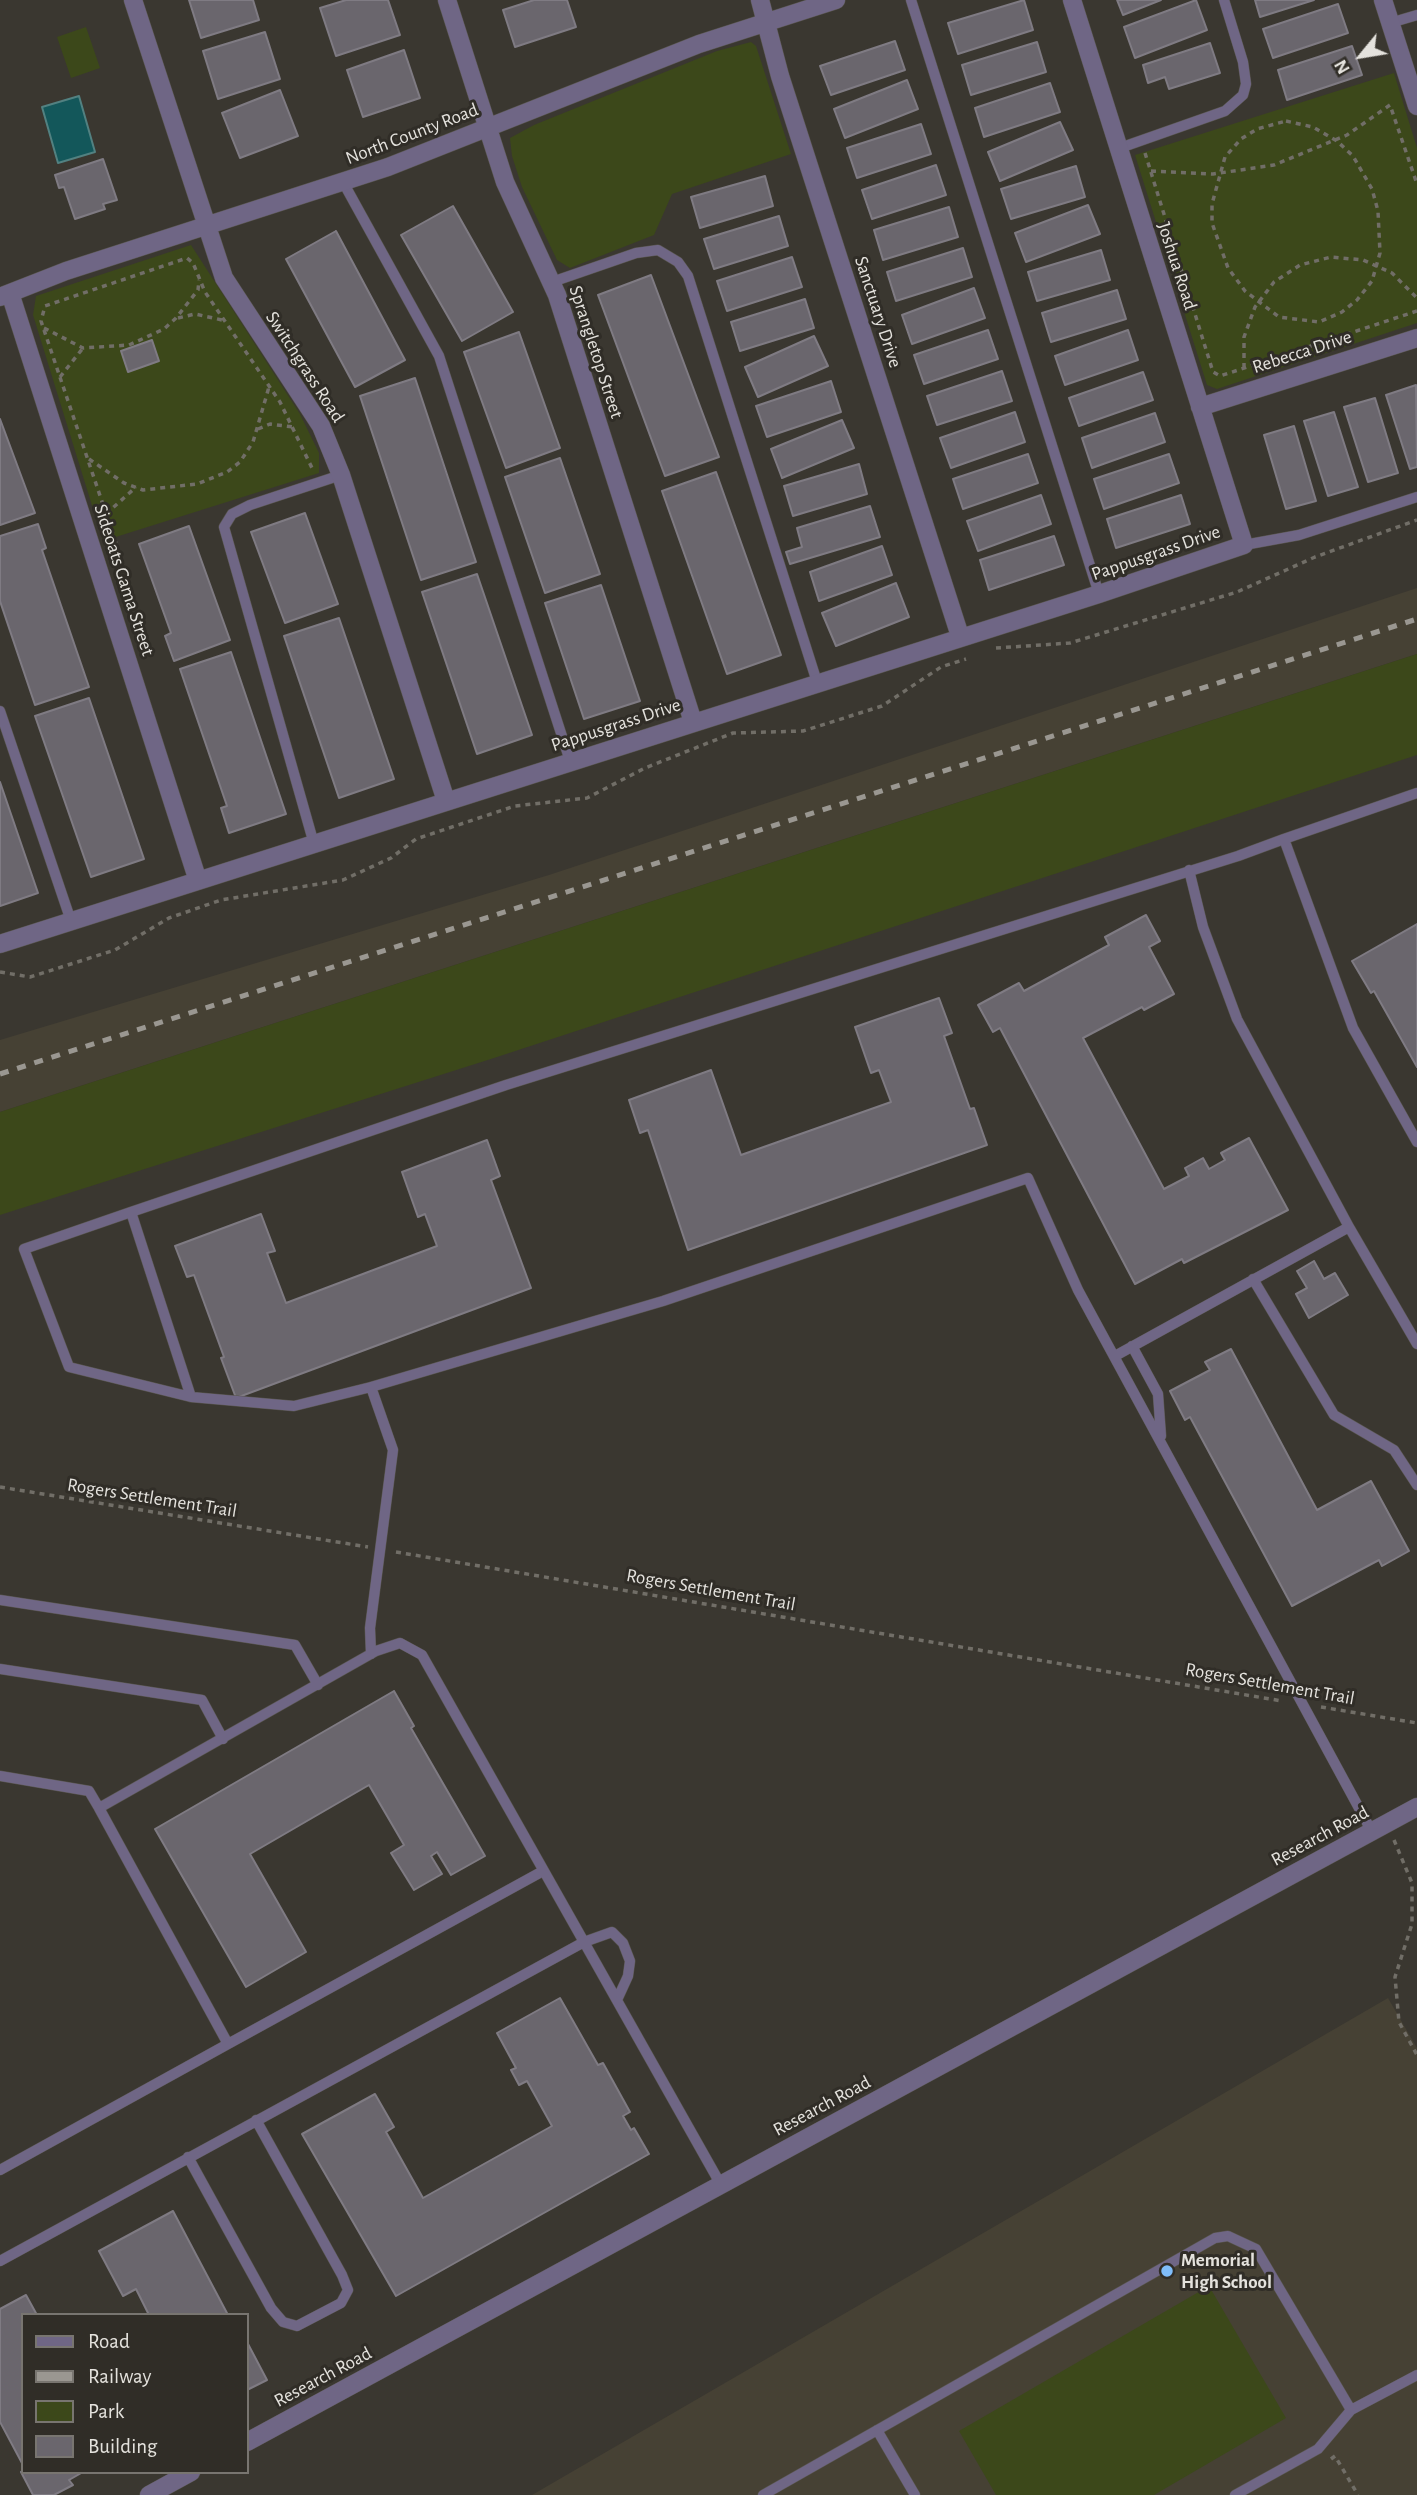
<!DOCTYPE html>
<style>
body{margin:0}
#map{position:relative;width:1417px;height:2495px;overflow:hidden;background:#3a3730;font-family:"Alegreya Sans",sans-serif}
canvas{display:block}
.legend{position:absolute;left:21px;top:2313px;width:228px;height:161px;box-sizing:border-box;background:#302d27;border:2px solid #787570;margin:0;padding:9px 12px;list-style:none;font-size:21px;color:#e4e2dd}
.legend li{display:flex;align-items:center;gap:14px;height:35px}
.legend b{width:35px;border:2px solid #787570}
.north{position:absolute;left:1326px;top:21px;width:70px;height:70px;-webkit-text-stroke:5px #302d27;paint-order:stroke;rotate:240deg;font-size:19px;font-weight:700;line-height:28px;text-align:center;color:#e4e2dd}
.north::after{content:'';display:block;margin:auto;width:24px;height:32px;background:#e4e2dd;clip-path:polygon(50% 0,100% 100%,50% 72%,0 100%)}
</style>
<div id="map">
<canvas width="1417" height="2495"></canvas>
<ul class="legend">
<li><b style="height:9px;background:#6f6685"></b>Road</li>
<li><b style="height:9px;background:#9a9791"></b>Railway</li>
<li><b style="height:19px;background:#3c481a"></b>Park</li>
<li><b style="height:19px;background:#6a666d"></b>Building</li>
</ul>
<div class="north">N</div>
</div>
<script>
const context = document.querySelector('canvas').getContext('2d');
context.lineJoin = 'round';
function fillPath(path, color) {
  context.fillStyle = color;
  context.fill(path, 'evenodd');
}
function shape(rows) {
  const path = new Path2D();
  for (const r of rows) {
    path.moveTo(r[0], r[1]);
    for (let i = 2; i < r.length; i += 2) path.lineTo(r[i], r[i + 1]);
  }
  return path;
}
function trace(path, color, width, dash) {
  context.strokeStyle = color;
  context.lineWidth = width;
  context.lineCap = dash ? 'butt' : 'round';
  context.setLineDash(dash || []);
  context.stroke(path);
}
function label(font, color, halo, rows, align = 'center') {
  context.font = font + ' "Alegreya Sans",sans-serif';
  context.lineWidth = 6;
  context.setLineDash([]);
  context.textBaseline = 'middle';
  context.strokeStyle = halo;
  context.fillStyle = color;
  for (const [text, x, y, turn = 0] of rows) {
    context.save();
    context.translate(x, y);
    context.rotate((+turn || 0) * Math.PI / 180);
    context.textAlign = isNaN(turn) ? turn : align;
    if (halo) context.strokeText(text, 0, 0);
    context.fillText(text, 0, 0);
    context.restore();
  }
}
const built = shape([
 [1417,588,1417,654,0,1112,0,1040,549,875],
 [1388,1998,1417,2048,1417,2495,532,2495]
]);
const green = shape([
 [86,27,100,68,71,78,57,37],
 [751,42,756,46,791,154,672,194,654,235,570,268,557,260,522,187,512,156,510,138,534,125,717,51],
 [1394,73,1417,148,1417,323,1217,389,1207,385,1135,155],
 [191,245,300,414,319,453,319,473,103,541,33,315,36,296],
 [1417,654,1417,755,494,1058,0,1215,0,1112],
 [1209,2286,1286,2418,1154,2495,996,2495,959,2431]
]);
const water = shape([
 [79,96,95,152,58,163,42,107,79,96]
]);
const building = shape([
 [189,0,253,0,259,20,201,38,189,0],
 [346,0,388,0,400,35,336,56,320,8,346,0],
 [534,0,567,0,576,27,515,47,503,10,534,0],
 [1024,0,1033,30,958,54,948,23,1024,0],
 [1117,0,1161,0,1123,15,1117,0],
 [1196,0,1207,30,1135,58,1124,27,1196,0],
 [1255,0,1314,0,1260,17,1255,0],
 [1338,4,1348,33,1273,58,1263,29,1338,4],
 [265,32,280,79,218,99,203,51,265,32],
 [895,41,905,70,831,95,820,66,895,41],
 [1037,42,1046,72,971,95,962,65,1037,42],
 [1210,43,1220,73,1169,89,1165,77,1148,83,1143,65,1210,43],
 [1352,46,1362,75,1287,100,1278,70,1352,46],
 [404,50,420,98,363,117,347,70,404,50],
 [907,80,918,109,845,138,834,109,907,80],
 [1050,83,1060,112,984,137,975,108,1050,83],
 [280,90,298,136,240,158,222,113,280,90],
 [1060,122,1073,150,1000,181,988,152,1060,122],
 [921,124,931,154,857,178,847,148,921,124],
 [103,159,117,200,103,204,105,209,75,219,64,187,59,188,55,175,103,159],
 [936,165,946,195,872,219,862,190,936,165],
 [1076,166,1085,197,1011,219,1001,189,1076,166],
 [765,176,773,206,700,228,691,197,765,176],
 [1088,205,1100,234,1026,262,1015,233,1088,205],
 [453,206,513,312,462,341,401,235,453,206],
 [949,207,958,237,883,260,874,230,949,207],
 [779,216,788,246,714,269,704,239,779,216],
 [336,231,405,360,355,387,286,259,336,231],
 [963,248,972,277,896,301,887,272,963,248],
 [1101,250,1110,280,1037,301,1028,272,1101,250],
 [792,257,802,287,727,311,717,281,792,257],
 [651,275,719,457,665,476,598,295,651,275],
 [974,288,985,318,912,344,902,315,974,288],
 [1117,290,1126,319,1051,342,1042,313,1117,290],
 [805,299,814,328,740,351,731,322,805,299],
 [988,330,998,359,924,384,914,355,988,330],
 [1128,330,1138,360,1065,385,1055,356,1128,330],
 [519,332,560,448,506,468,464,352,519,332],
 [814,336,828,366,758,397,745,367,814,336],
 [152,340,159,361,128,372,121,351,152,340],
 [1002,371,1012,401,937,425,927,396,1002,371],
 [1143,372,1153,400,1079,426,1069,398,1143,372],
 [415,378,476,562,421,580,360,396,415,378],
 [831,381,841,412,767,437,756,406,831,381],
 [1416,385,1417,467,1410,469,1386,395,1416,385],
 [1375,398,1398,473,1368,482,1344,407,1375,398],
 [1015,412,1025,442,951,468,940,438,1015,412],
 [1334,412,1358,487,1328,496,1304,421,1334,412],
 [1155,413,1165,442,1092,468,1082,438,1155,413],
 [0,419,35,513,0,525,0,419],
 [842,420,854,448,782,478,771,449,842,420],
 [1294,426,1316,501,1286,509,1264,435,1294,426],
 [1028,454,1038,483,963,509,953,479,1028,454],
 [1169,454,1179,483,1104,509,1094,479,1169,454],
 [560,458,600,574,545,593,505,477,560,458],
 [859,464,867,494,793,516,784,486,859,464],
 [716,472,781,655,727,674,662,491,716,472],
 [1041,495,1051,524,978,551,967,521,1041,495],
 [1181,495,1190,524,1116,548,1107,519,1181,495],
 [870,506,880,537,790,564,786,552,802,547,797,528,870,506],
 [305,513,338,604,285,623,251,532,305,513],
 [38,524,46,548,42,550,89,687,35,705,0,601,0,536,38,524],
 [189,526,230,640,174,661,165,636,171,633,139,544,189,526],
 [1054,536,1064,565,989,590,980,560,1054,536],
 [882,546,892,575,819,601,810,572,882,546],
 [477,574,532,735,477,754,422,592,477,574],
 [896,583,909,617,836,646,822,613,896,583],
 [601,585,640,701,584,719,545,603,601,585],
 [339,618,394,779,339,798,284,636,339,618],
 [231,652,286,814,229,833,221,808,227,806,180,669,231,652],
 [89,698,144,859,91,877,35,716,89,698],
 [0,782,38,893,0,906,0,782],
 [1146,915,1160,941,1149,947,1174,994,1144,1010,1142,1007,1083,1038,1164,1189,1189,1176,1185,1168,1203,1158,1209,1169,1225,1160,1221,1153,1249,1138,1288,1210,1184,1263,1182,1259,1135,1284,1000,1028,993,1032,978,1005,1019,983,1024,991,1109,945,1105,937,1146,915],
 [1417,924,1417,1067,1374,991,1371,993,1352,961,1417,924],
 [939,998,952,1033,944,1036,970,1109,974,1108,987,1145,688,1250,648,1130,640,1133,629,1100,711,1070,741,1155,891,1102,879,1070,871,1073,855,1027,939,998],
 [487,1140,500,1176,491,1180,531,1288,236,1398,221,1358,224,1357,194,1275,187,1277,175,1246,261,1214,275,1251,267,1253,286,1303,437,1246,425,1214,418,1217,402,1172,487,1140],
 [1314,1261,1324,1279,1335,1273,1348,1295,1309,1318,1296,1294,1307,1288,1297,1271,1314,1261],
 [1231,1349,1317,1510,1371,1481,1409,1551,1382,1566,1379,1560,1292,1606,1190,1417,1185,1420,1170,1391,1210,1370,1205,1362,1231,1349],
 [394,1691,414,1726,411,1728,485,1856,451,1875,437,1852,431,1856,442,1874,414,1890,391,1853,404,1845,369,1785,250,1854,306,1952,246,1987,155,1829,394,1691],
 [560,1998,598,2065,603,2063,630,2112,623,2116,631,2130,634,2128,649,2154,396,2296,302,2134,375,2094,394,2127,386,2132,423,2198,552,2126,527,2081,519,2085,511,2070,516,2068,497,2033,560,1998],
 [173,2211,228,2315,149,2315,136,2289,123,2296,99,2251,173,2211],
 [26,2295,37,2315,23,2315,23,2465,0,2422,0,2309,26,2295],
 [247,2342,267,2380,247,2390,247,2342],
 [21,2472,23,2471,83,2472,69,2480,73,2485,54,2495,33,2495,21,2472]
]);
const path = shape([
 [1286,121,1313,127,1337,141,1353,156,1372,189,1378,211,1380,253,1372,281,1357,300,1342,312,1319,322,1279,317,1245,291,1228,268,1212,223,1212,204,1225,157,1241,139,1257,129,1286,121],
 [1145,153,1213,372,1220,376,1417,311],
 [1151,171,1213,174,1274,165,1347,135,1390,105,1417,184],
 [178,318,195,314,222,320],
 [44,328,83,348,129,345,164,329,176,318,198,290,199,280],
 [1244,368,1244,337,1255,307,1274,282,1300,265,1331,257,1363,260,1392,273,1417,298],
 [60,377,83,348],
 [258,429,270,424,293,427],
 [89,459,124,483,143,490,197,484,227,472,240,462,253,442,269,387],
 [106,514,136,487],
 [116,543,41,321,45,306,187,258,193,263,205,292,280,402,312,468],
 [996,648,1070,643,1237,592,1315,557,1417,520],
 [0,972,30,977,115,950,169,918,221,900,343,880,391,858,416,839,515,806,587,798,645,768,733,733,803,731,882,706,941,667,966,659],
 [0,1487,368,1547],
 [396,1552,1282,1701],
 [1321,1707,1417,1723],
 [1394,1840,1412,1883,1412,1924,1395,1977,1399,2022,1417,2055],
 [1331,2459,1335,2456,1358,2495]
]);
const lane = shape([
 [911,0,1099,594],
 [1390,23,1417,15],
 [1117,149,1225,111,1243,95,1246,84,1243,62,1224,0],
 [343,182,439,356,570,761],
 [552,282,636,253,658,250,678,262,688,276,817,682],
 [1244,545,1299,535,1417,497],
 [0,711,71,921],
 [1417,793,1284,839,1353,1028,1417,1142],
 [1284,839,1238,856,506,1085,131,1212,191,1397,294,1406,371,1387,663,1301,1028,1178,1078,1290,1372,1832],
 [314,844,224,527,232,514,250,505,341,475],
 [131,1212,24,1249,69,1367,191,1397],
 [1349,1227,1417,1344],
 [1253,1279,1334,1415,1394,1450,1417,1485],
 [1132,1346,1158,1394,1161,1436],
 [1115,1356,1349,1227,1237,1019,1203,927,1189,870],
 [0,1600,295,1645,318,1685],
 [371,1654,370,1628,393,1450,371,1387],
 [0,1669,202,1700,223,1739],
 [0,1776,89,1791,99,1808],
 [543,1871,228,2044,99,1808,376,1651,400,1643,422,1655,584,1942,612,1932,623,1943,630,1961,628,1976,617,2000],
 [188,2157,271,2308,283,2322,297,2326,341,2303,348,2290,342,2275,256,2120],
 [0,2170,228,2044],
 [0,2261,584,1942,721,2185],
 [877,2430,915,2495],
 [763,2495,1215,2238,1228,2236,1256,2249,1351,2410],
 [1235,2495,1318,2449,1351,2410,1417,2375]
]);
const street = shape([
 [133,0,224,278,321,426,341,475,446,801],
 [447,0,505,182,557,295,693,722],
 [760,0,780,76,960,636],
 [1383,0,1417,106],
 [10,293,198,881],
 [0,297,66,271,388,167,699,44,836,0],
 [1200,407,1417,338],
 [0,944,1099,594,1244,545,1072,0],
 [247,2442,1417,1807],
 [149,2495,191,2472]
]);
const rail = shape([
 [0,1074,1417,619]
]);
const markers = [
 [1167,2271,7,"#7fbdfa"]
];
const streetNames = [
 ["North County Road",412,134,-21],
 ["Joshua Road",1177,266,72],
 ["Sanctuary Drive",878,312,72],
 ["Sprangletop Street",596,352,72],
 ["Rebecca Drive",1302,352,-18],
 ["Switchgrass Road",305,367,57],
 ["Pappusgrass Drive",1156,553,-19],
 ["Sideoats Gama Street",124,580,72],
 ["Pappusgrass Drive",616,725,-18],
 ["Rogers Settlement Trail",152,1498,9],
 ["Rogers Settlement Trail",711,1590,10],
 ["Rogers Settlement Trail",1270,1684,10],
 ["Research Road",1320,1836,-28],
 ["Research Road",822,2106,-28],
 ["Research Road",323,2377,-28]
];
const poiNames = [
 ["Memorial",1181,2260],
 ["High School",1181,2282]
];
fillPath(built, '#464134');
fillPath(green, '#3c481a');
fillPath(water, '#13575a');
trace(water, '#528181', 2);
fillPath(building, '#6a666d');
trace(building, '#7f7b83', 2);
trace(lane, '#59564f', 11);
trace(street, '#59564f', 19);
trace(path, '#716e67', 3.5, [5, 5]);
trace(lane, '#6f6685', 10);
trace(street, '#6f6685', 18);
trace(rail, '#9a9791', 5, [9, 9]);
for (const [x, y, r, color] of markers) {
  const dot = new Path2D();
  dot.arc(x, y, r, 0, 2 * Math.PI);
  context.fillStyle = color;
  context.fill(dot);
  trace(dot, '#302d27', 2.5);
}
label('19px', '#e4e2dd', '#302d27', streetNames);
label('bold 19px', '#e4e2dd', '#302d27', poiNames, 'left');
</script>
